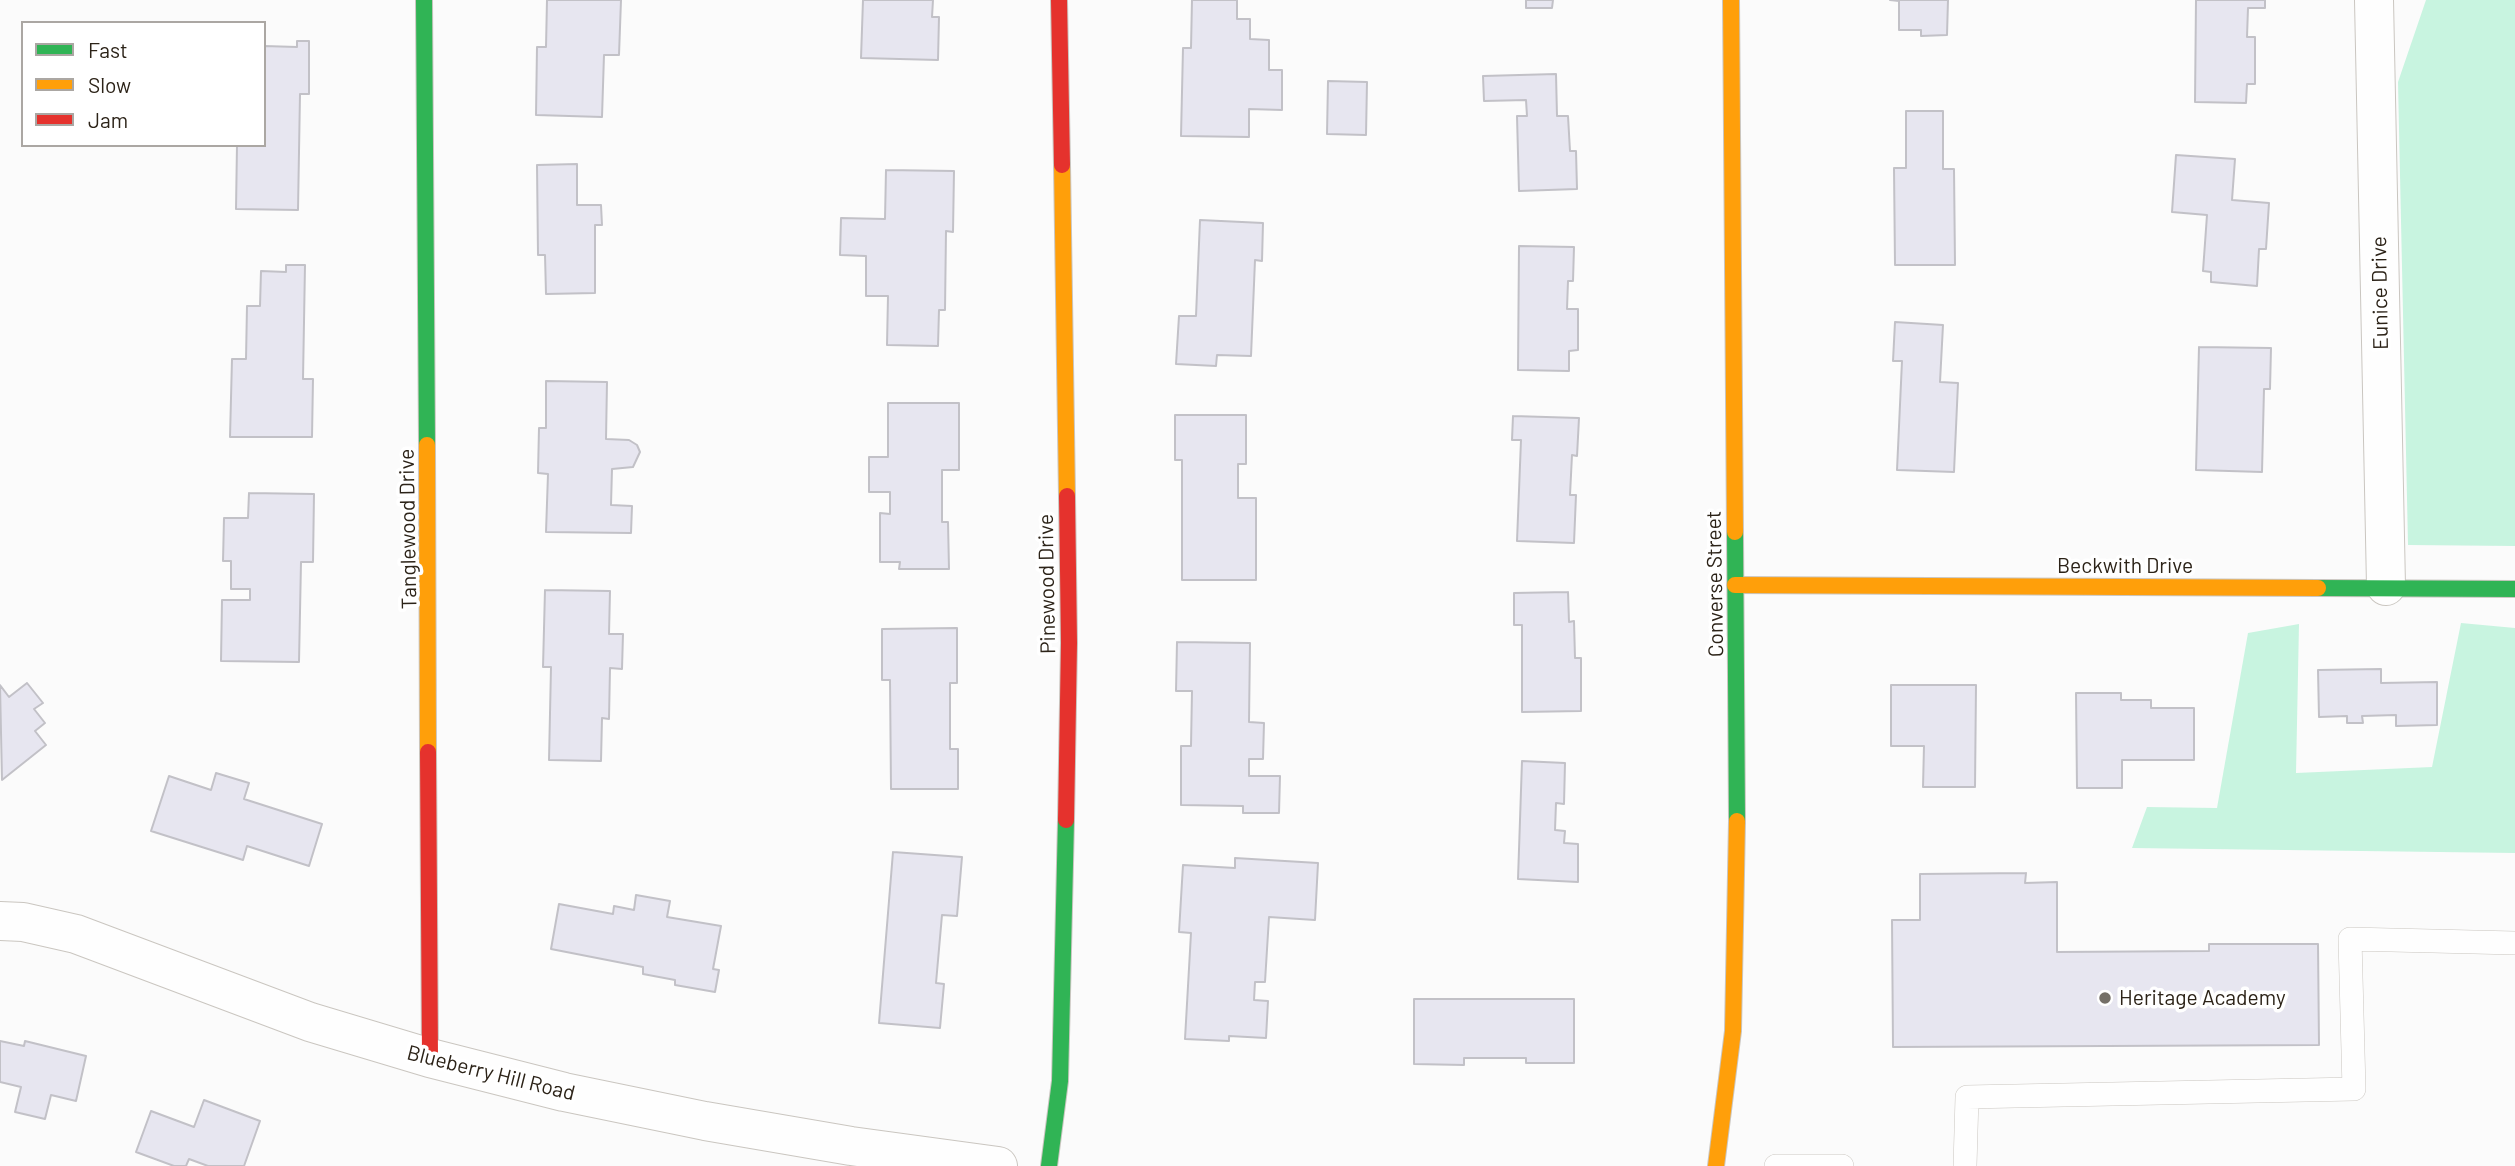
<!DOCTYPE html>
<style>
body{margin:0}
#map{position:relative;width:2515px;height:1166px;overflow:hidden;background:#fbfbfb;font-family:Barlow,sans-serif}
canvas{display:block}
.legend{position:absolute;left:21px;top:21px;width:245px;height:126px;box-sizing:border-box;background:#fff;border:2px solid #aba7a3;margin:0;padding:9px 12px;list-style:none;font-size:21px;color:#2c2318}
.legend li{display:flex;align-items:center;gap:14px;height:35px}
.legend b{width:35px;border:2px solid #aba7a3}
</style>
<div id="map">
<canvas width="2515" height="1166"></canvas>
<ul class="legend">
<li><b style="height:9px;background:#30b455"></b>Fast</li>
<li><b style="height:9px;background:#ff9f0a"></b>Slow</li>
<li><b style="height:9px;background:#e5322d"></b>Jam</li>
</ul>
</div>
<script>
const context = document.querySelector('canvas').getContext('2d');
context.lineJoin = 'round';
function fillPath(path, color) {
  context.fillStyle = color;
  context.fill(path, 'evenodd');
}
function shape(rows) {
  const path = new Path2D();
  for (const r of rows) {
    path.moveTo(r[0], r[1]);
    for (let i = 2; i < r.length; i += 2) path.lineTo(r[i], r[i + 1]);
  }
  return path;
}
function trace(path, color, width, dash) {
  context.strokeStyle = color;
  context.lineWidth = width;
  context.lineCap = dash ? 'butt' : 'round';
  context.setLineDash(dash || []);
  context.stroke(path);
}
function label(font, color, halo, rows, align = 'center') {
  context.font = font + ' Barlow,sans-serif';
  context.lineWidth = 7;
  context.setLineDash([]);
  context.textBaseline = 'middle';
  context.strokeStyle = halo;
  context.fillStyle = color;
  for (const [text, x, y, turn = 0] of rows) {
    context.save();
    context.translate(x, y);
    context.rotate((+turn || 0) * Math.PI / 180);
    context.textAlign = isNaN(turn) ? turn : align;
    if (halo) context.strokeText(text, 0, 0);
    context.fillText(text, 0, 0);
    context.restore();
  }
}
const green = shape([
 [2426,0,2515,0,2515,546,2408,545,2398,82],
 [2461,623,2515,628,2515,853,2132,848,2147,807,2217,808,2248,633,2299,624,2296,773,2432,767]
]);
const building = shape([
 [547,0,621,0,619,55,604,55,602,117,536,115,537,47,546,47,547,0],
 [863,0,933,0,932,17,939,17,938,60,861,58,863,0],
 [1192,0,1237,0,1237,19,1250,19,1250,39,1269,40,1269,70,1282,70,1282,110,1249,109,1249,137,1181,136,1183,48,1191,48,1192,0],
 [1526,0,1553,0,1552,8,1526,8,1526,0],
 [1948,0,1947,35,1921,36,1921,30,1899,30,1899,1,1890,0,1948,0],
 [2196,0,2265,0,2265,8,2248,8,2247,37,2255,37,2255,84,2247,84,2246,103,2195,102,2196,0],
 [297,41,309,41,309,94,300,94,298,210,236,209,237,145,264,145,264,46,297,47,297,41],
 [1556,74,1557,116,1568,116,1570,151,1576,151,1577,189,1519,191,1517,116,1527,116,1526,100,1484,101,1483,76,1556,74],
 [1328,81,1367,82,1366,135,1327,134,1328,81],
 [1906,111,1943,111,1943,169,1954,169,1955,265,1895,265,1894,168,1906,168,1906,111],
 [2176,155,2235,159,2232,200,2269,203,2266,249,2259,249,2257,286,2211,282,2211,272,2203,271,2207,215,2172,212,2176,155],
 [577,164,577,205,601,205,602,225,595,225,595,293,546,294,545,255,538,255,537,165,577,164],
 [886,170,954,171,953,232,946,231,945,310,939,310,938,346,887,345,888,296,866,296,866,256,840,255,841,218,885,219,886,170],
 [1200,220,1263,223,1262,261,1255,260,1251,356,1217,355,1216,366,1176,364,1179,316,1196,316,1200,220],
 [1519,246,1574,247,1573,281,1568,281,1567,309,1578,309,1578,350,1569,351,1569,371,1518,370,1519,246],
 [286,265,305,265,303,379,313,379,312,437,230,437,232,359,246,359,247,306,260,306,261,271,286,272,286,265],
 [1895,322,1943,325,1940,382,1958,383,1954,472,1897,470,1902,361,1893,361,1895,322],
 [2199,347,2271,348,2270,389,2264,389,2262,472,2196,470,2199,347],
 [546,381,607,382,606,439,629,440,637,445,640,452,633,467,612,469,611,505,632,506,631,533,546,532,548,474,538,473,539,428,546,428,546,381],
 [888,403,959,403,959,470,942,470,942,522,948,522,949,569,899,569,900,562,880,562,880,513,890,514,890,492,869,492,869,457,888,457,888,403],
 [1175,415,1246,415,1246,464,1238,464,1238,498,1256,498,1256,580,1182,580,1182,460,1175,460,1175,415],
 [1513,416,1579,418,1577,456,1572,455,1570,495,1576,495,1574,543,1517,541,1521,440,1512,440,1513,416],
 [249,493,314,494,313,562,301,562,299,662,221,661,222,600,250,600,250,589,231,589,231,561,223,561,224,518,248,518,249,493],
 [545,590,610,591,609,634,623,634,622,669,610,668,609,719,602,718,601,761,549,760,551,667,543,667,545,590],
 [1568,592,1569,622,1574,621,1575,658,1581,658,1581,711,1522,712,1522,625,1514,625,1514,593,1568,592],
 [957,628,957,683,950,683,950,749,958,749,958,789,891,789,890,680,882,680,882,629,957,628],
 [1177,642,1250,643,1249,722,1264,723,1263,759,1249,759,1249,776,1280,776,1279,813,1243,813,1243,806,1181,805,1181,746,1191,746,1192,691,1176,691,1177,642],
 [2381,669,2381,683,2437,682,2437,725,2396,726,2396,715,2362,716,2363,723,2347,723,2347,716,2319,717,2318,670,2381,669],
 [27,683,43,703,34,709,45,723,35,731,46,745,2,780,0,685,9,697,27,683],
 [1891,685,1976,685,1975,787,1923,787,1924,746,1891,746,1891,685],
 [2076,693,2121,693,2121,700,2151,700,2151,708,2194,708,2194,760,2122,760,2122,788,2077,788,2076,693],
 [1522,761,1565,763,1564,804,1556,803,1555,830,1565,831,1564,843,1578,844,1578,882,1518,879,1522,761],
 [216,773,249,783,244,799,322,824,309,866,247,846,243,860,151,831,169,776,211,790,216,773],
 [893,852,962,857,957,916,942,915,936,983,944,984,940,1028,879,1023,893,852],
 [1235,858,1318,863,1315,920,1269,917,1265,982,1255,982,1254,1000,1268,1001,1266,1038,1229,1036,1229,1041,1185,1039,1191,933,1179,932,1183,865,1235,868,1235,858],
 [2026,873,2025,883,2057,882,2057,952,2209,951,2209,944,2318,944,2319,1045,1893,1047,1892,920,1920,920,1920,874,2026,873],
 [636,895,670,901,667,917,721,926,713,969,719,970,715,992,675,985,675,980,643,974,643,967,551,949,559,904,613,914,614,906,634,910,636,895],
 [1414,999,1574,999,1574,1063,1526,1063,1526,1058,1464,1058,1464,1065,1414,1064,1414,999],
 [0,1041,24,1046,25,1041,86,1056,76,1101,51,1095,45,1119,15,1112,21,1087,0,1082,0,1041],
 [204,1100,260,1121,244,1166,208,1166,189,1159,186,1166,174,1166,136,1152,151,1111,194,1127,204,1100]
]);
const lane = shape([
 [1776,1166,1842,1166],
 [1965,1166,1967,1097,2354,1089,2350,939,2515,943]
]);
const street = shape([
 [2374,0,2386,586],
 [0,921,23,922,76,934,310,1022,430,1058,564,1092,705,1121,851,1146,998,1166]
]);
const fast = shape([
 [424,0,427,445],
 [1735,532,1737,821],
 [2318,588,2515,589],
 [1049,1166,1060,1081,1066,820]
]);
const slow = shape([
 [1731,0,1735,532],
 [1062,165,1067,496],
 [427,445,428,752],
 [1735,585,2318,588],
 [1716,1166,1733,1031,1737,821]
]);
const jam = shape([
 [1059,0,1062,165],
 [428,752,430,1058],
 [1066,820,1069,643,1067,496]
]);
const markers = [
 [2105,998,7,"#746f67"]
];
const streetNames = [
 ["Eunice Drive",2380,293,-91],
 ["Tanglewood Drive",408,529,-91],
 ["Beckwith Drive",2125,566],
 ["Pinewood Drive",1047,584,-91],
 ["Converse Street",1715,584,-91],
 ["Blueberry Hill Road",491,1073,14]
];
const poiNames = [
 ["Heritage Academy",2119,998]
];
fillPath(green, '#c8f4e0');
fillPath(building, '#e7e6f0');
trace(building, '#c2c1c7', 2);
trace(lane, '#cac6c0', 24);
trace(street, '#cac6c0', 40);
trace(fast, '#cac6c0', 18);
trace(slow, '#cac6c0', 18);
trace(jam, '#cac6c0', 18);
trace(lane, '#fefefe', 23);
trace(street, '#fefefe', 38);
trace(fast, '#30b455', 16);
trace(slow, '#ff9f0a', 16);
trace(jam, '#e5322d', 16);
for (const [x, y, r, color] of markers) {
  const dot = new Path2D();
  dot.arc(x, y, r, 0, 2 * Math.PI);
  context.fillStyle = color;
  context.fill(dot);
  trace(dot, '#fff', 2.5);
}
label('21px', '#2c2318', '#fff', streetNames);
label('21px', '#2c2318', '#fff', poiNames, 'left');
</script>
